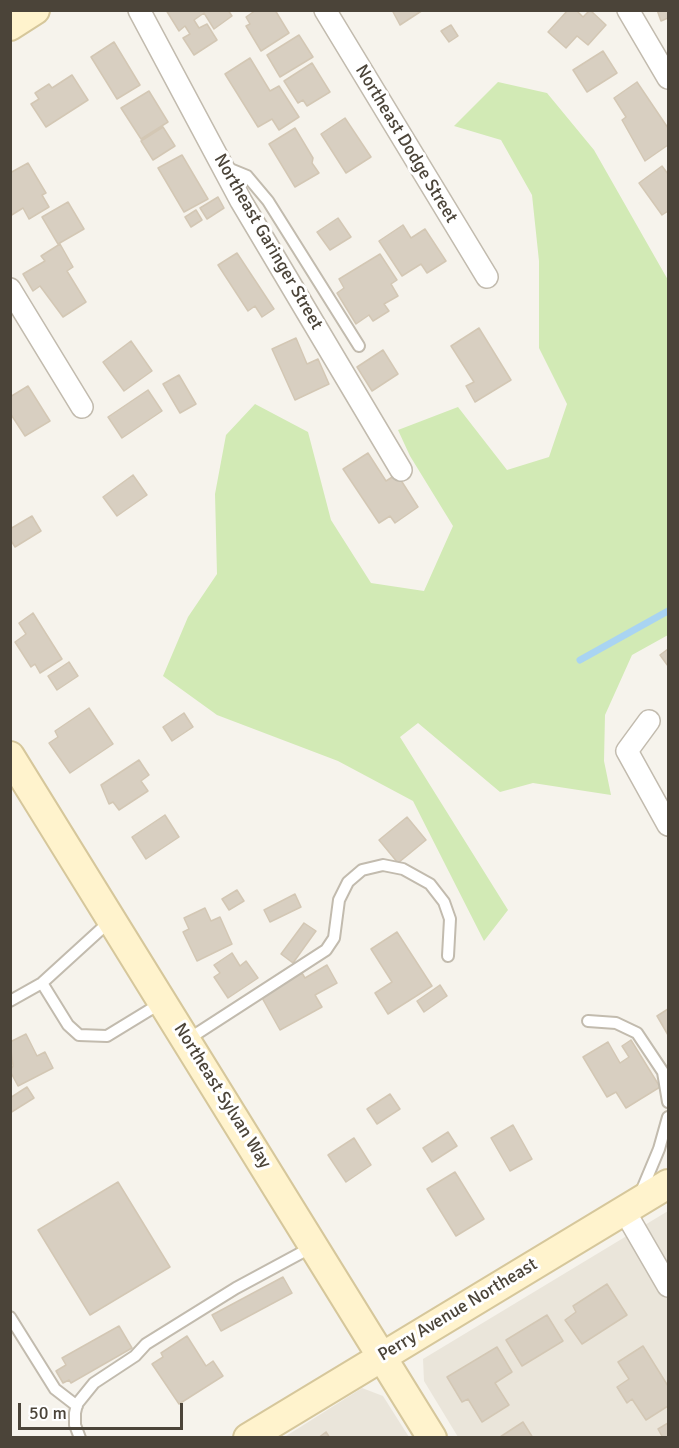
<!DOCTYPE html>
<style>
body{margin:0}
#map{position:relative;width:679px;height:1448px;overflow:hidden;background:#f6f3ec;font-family:Signika,sans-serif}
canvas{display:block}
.frame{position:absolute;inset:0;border:12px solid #4b4439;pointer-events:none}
.scale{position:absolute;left:18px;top:1403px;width:165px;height:27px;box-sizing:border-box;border:3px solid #4b4439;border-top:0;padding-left:8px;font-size:18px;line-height:21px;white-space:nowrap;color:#4b4439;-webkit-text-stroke:4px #fff;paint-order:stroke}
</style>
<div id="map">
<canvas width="679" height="1448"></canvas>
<div class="frame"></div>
<div class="scale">50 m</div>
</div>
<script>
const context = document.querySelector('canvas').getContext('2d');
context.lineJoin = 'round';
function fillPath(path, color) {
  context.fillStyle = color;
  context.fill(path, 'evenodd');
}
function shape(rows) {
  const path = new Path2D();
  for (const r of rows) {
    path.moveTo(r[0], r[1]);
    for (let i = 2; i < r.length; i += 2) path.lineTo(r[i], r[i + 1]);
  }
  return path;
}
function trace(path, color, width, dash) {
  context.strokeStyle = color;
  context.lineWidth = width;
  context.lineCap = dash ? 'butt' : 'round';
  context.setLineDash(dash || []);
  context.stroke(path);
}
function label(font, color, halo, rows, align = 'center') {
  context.font = font + ' Signika,sans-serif';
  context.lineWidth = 6;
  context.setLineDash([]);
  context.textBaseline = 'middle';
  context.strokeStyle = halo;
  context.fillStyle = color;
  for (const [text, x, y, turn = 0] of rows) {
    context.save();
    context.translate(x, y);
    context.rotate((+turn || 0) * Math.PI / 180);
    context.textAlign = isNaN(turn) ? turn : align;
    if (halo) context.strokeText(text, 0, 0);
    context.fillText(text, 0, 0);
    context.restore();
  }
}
const residential = shape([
 [668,1211,668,1437,458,1437,424,1381,423,1359],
 [362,1388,383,1396,409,1437,283,1438]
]);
const green = shape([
 [498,82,547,93,594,150,668,280,668,635,632,655,605,715,604,761,611,795,533,783,500,792,418,723,400,737,508,910,484,941,413,801,338,761,217,715,163,676,188,617,217,574,215,494,226,435,255,404,308,432,331,520,371,583,424,591,453,526,410,456,398,430,458,407,507,470,549,457,567,404,539,348,539,261,532,195,501,140,454,126]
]);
const stream = shape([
 [580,660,668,611]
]);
const building = shape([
 [166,10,228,10,232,16,214,29,204,13,194,20,199,28,207,24,217,40,194,55,183,38,190,34,185,26,179,31,166,10],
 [256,10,275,10,289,33,261,51,246,26,250,24,246,17,256,10],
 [392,10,423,10,400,25,392,10],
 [568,10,576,10,583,17,590,10,606,25,588,45,577,36,566,48,548,32,568,10],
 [657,10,668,10,668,18,661,21,657,10],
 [451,25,458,36,449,42,441,31,451,25],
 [299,35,313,57,280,77,267,55,299,35],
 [114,42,140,85,117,99,91,57,114,42],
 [603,51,617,73,587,92,573,70,603,51],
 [250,58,270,91,279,86,299,117,279,130,272,119,258,127,225,74,250,58],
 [312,63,330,92,307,106,303,100,298,103,284,81,312,63],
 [72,75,88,100,46,127,31,104,39,99,35,93,49,84,52,88,72,75],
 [637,82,668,128,668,145,645,161,622,120,626,117,614,98,637,82],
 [149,91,168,122,141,139,121,108,149,91],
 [345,118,371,157,346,173,321,134,345,118],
 [163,127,175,146,153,160,141,141,163,127],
 [295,128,313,158,312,163,319,173,295,187,269,144,295,128],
 [182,155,208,199,184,212,158,168,182,155],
 [28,163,46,193,42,195,49,207,29,219,23,208,10,216,10,173,28,163],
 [662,166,668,174,668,211,662,215,639,183,662,166],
 [218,197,224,208,207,219,200,208,218,197],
 [68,202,84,229,58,244,42,217,68,202],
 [196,210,202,220,191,227,185,217,196,210],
 [338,218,351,237,330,250,317,232,338,218],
 [403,225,411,238,425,229,446,261,427,273,421,264,402,276,379,241,403,225],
 [60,244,73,267,67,271,86,302,63,317,40,286,33,291,23,274,45,261,41,256,60,244],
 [237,253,274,309,262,317,255,306,248,311,218,265,237,253],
 [380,254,397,280,391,284,398,296,384,304,389,311,373,321,369,315,356,324,337,293,344,288,339,279,380,254],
 [479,328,511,380,475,402,466,386,474,382,451,346,479,328],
 [296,338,307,364,318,359,329,384,295,400,272,349,296,338],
 [131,341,152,371,124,391,103,362,131,341],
 [383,350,398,374,372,391,357,367,383,350],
 [179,375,196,404,180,413,163,384,179,375],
 [28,386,50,421,25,436,10,413,10,397,28,386],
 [148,390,162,411,122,438,108,417,148,390],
 [368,453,386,481,397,474,418,507,395,523,390,516,379,523,343,469,368,453],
 [133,475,147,495,117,516,103,497,133,475],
 [32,516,41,531,15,547,10,539,10,529,32,516],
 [33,613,62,659,40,673,35,664,31,667,15,642,26,634,19,623,33,613],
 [668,649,668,666,660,655,668,649],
 [69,662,78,676,57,690,48,676,69,662],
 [89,708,113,744,70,773,49,743,58,737,55,731,89,708],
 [184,713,193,727,172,741,163,727,184,713],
 [139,760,149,775,141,781,148,791,119,810,113,802,109,804,101,785,139,760],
 [165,815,179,837,146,859,132,837,165,815],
 [407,817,426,840,398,863,379,840,407,817],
 [237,890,244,901,229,910,222,899,237,890],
 [295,894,301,907,270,922,264,910,295,894],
 [205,908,211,921,220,917,232,944,197,961,183,932,189,929,184,918,205,908],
 [304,923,316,931,293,963,281,954,304,923],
 [397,932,432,986,388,1014,375,993,392,982,371,949,397,932],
 [232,953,240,966,246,961,258,978,228,998,214,977,220,973,214,965,232,953],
 [327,965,337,983,315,995,322,1007,280,1030,261,996,302,973,305,978,327,965],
 [440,985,447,996,424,1012,417,1001,440,985],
 [668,1009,668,1035,657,1016,668,1009],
 [26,1034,37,1056,45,1052,53,1068,18,1086,10,1071,13,1066,10,1042,26,1034],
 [631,1040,660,1087,626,1108,616,1092,607,1097,583,1057,608,1042,620,1063,629,1057,622,1046,631,1040],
 [27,1087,34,1098,10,1113,10,1098,27,1087],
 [390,1094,400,1109,377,1124,367,1109,390,1094],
 [513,1125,532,1159,510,1171,491,1138,513,1125],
 [448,1132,457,1146,432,1162,423,1148,448,1132],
 [354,1138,371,1165,346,1182,328,1155,354,1138],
 [455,1172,484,1219,456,1236,427,1189,455,1172],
 [118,1182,170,1267,90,1315,38,1230,118,1182],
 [283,1277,292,1293,221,1331,212,1315,283,1277],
 [607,1284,627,1315,582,1344,565,1320,576,1312,573,1306,607,1284],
 [547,1315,563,1341,522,1366,506,1340,547,1315],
 [119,1326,132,1348,71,1383,69,1380,63,1383,56,1371,66,1365,62,1358,119,1326],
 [187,1336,206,1366,213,1361,223,1376,179,1404,152,1364,163,1357,161,1353,187,1336],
 [643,1346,668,1386,668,1406,646,1420,632,1399,627,1403,617,1387,629,1379,618,1362,643,1346],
 [497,1347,512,1372,495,1383,509,1405,482,1422,468,1399,462,1402,447,1377,497,1347],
 [523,1422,533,1438,500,1438,500,1437,523,1422],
 [668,1423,668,1438,663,1438,658,1429,668,1423],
 [326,1432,330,1438,318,1438,326,1432]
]);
const service = shape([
 [225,167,247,176,268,201,359,346],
 [42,983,68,1025,79,1035,107,1036,161,1003],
 [10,1001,42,983,110,921],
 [588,1021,616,1023,637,1033,663,1072,668,1102],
 [187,1040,326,950,334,938,339,900,348,882,362,870,383,865,403,869,430,884,444,902,450,919,448,956],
 [641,1192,659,1149,668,1117],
 [10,1317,55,1389,77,1406],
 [80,1438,75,1425,75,1413,77,1404,94,1383,135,1356,146,1344,236,1288,312,1247]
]);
const minor = shape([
 [139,10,241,201,401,470],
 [325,10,487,277],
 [628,10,668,78],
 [10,289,82,407],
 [649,721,627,751,668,825],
 [624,1210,668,1286]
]);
const secondary = shape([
 [10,26,35,10],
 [10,756,432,1438],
 [248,1438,668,1184]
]);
const streetNames = [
 ["Northeast Dodge Street",406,144,59],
 ["Northeast Garinger Street",268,242,60],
 ["Northeast Sylvan Way",222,1096,58],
 ["Perry Avenue Northeast",458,1310,-31]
];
fillPath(residential, '#eae5da');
fillPath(green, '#d2eab5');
trace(stream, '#a9d4f2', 7);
fillPath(building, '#d8cfc1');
trace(building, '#d3c7b4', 1.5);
trace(service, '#c2bbae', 14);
trace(minor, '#c2bbae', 24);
trace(secondary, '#d6c79b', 32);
trace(service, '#fff', 10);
trace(minor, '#fff', 21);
trace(secondary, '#fff3cd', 28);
label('18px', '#4b4439', '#fff', streetNames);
</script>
